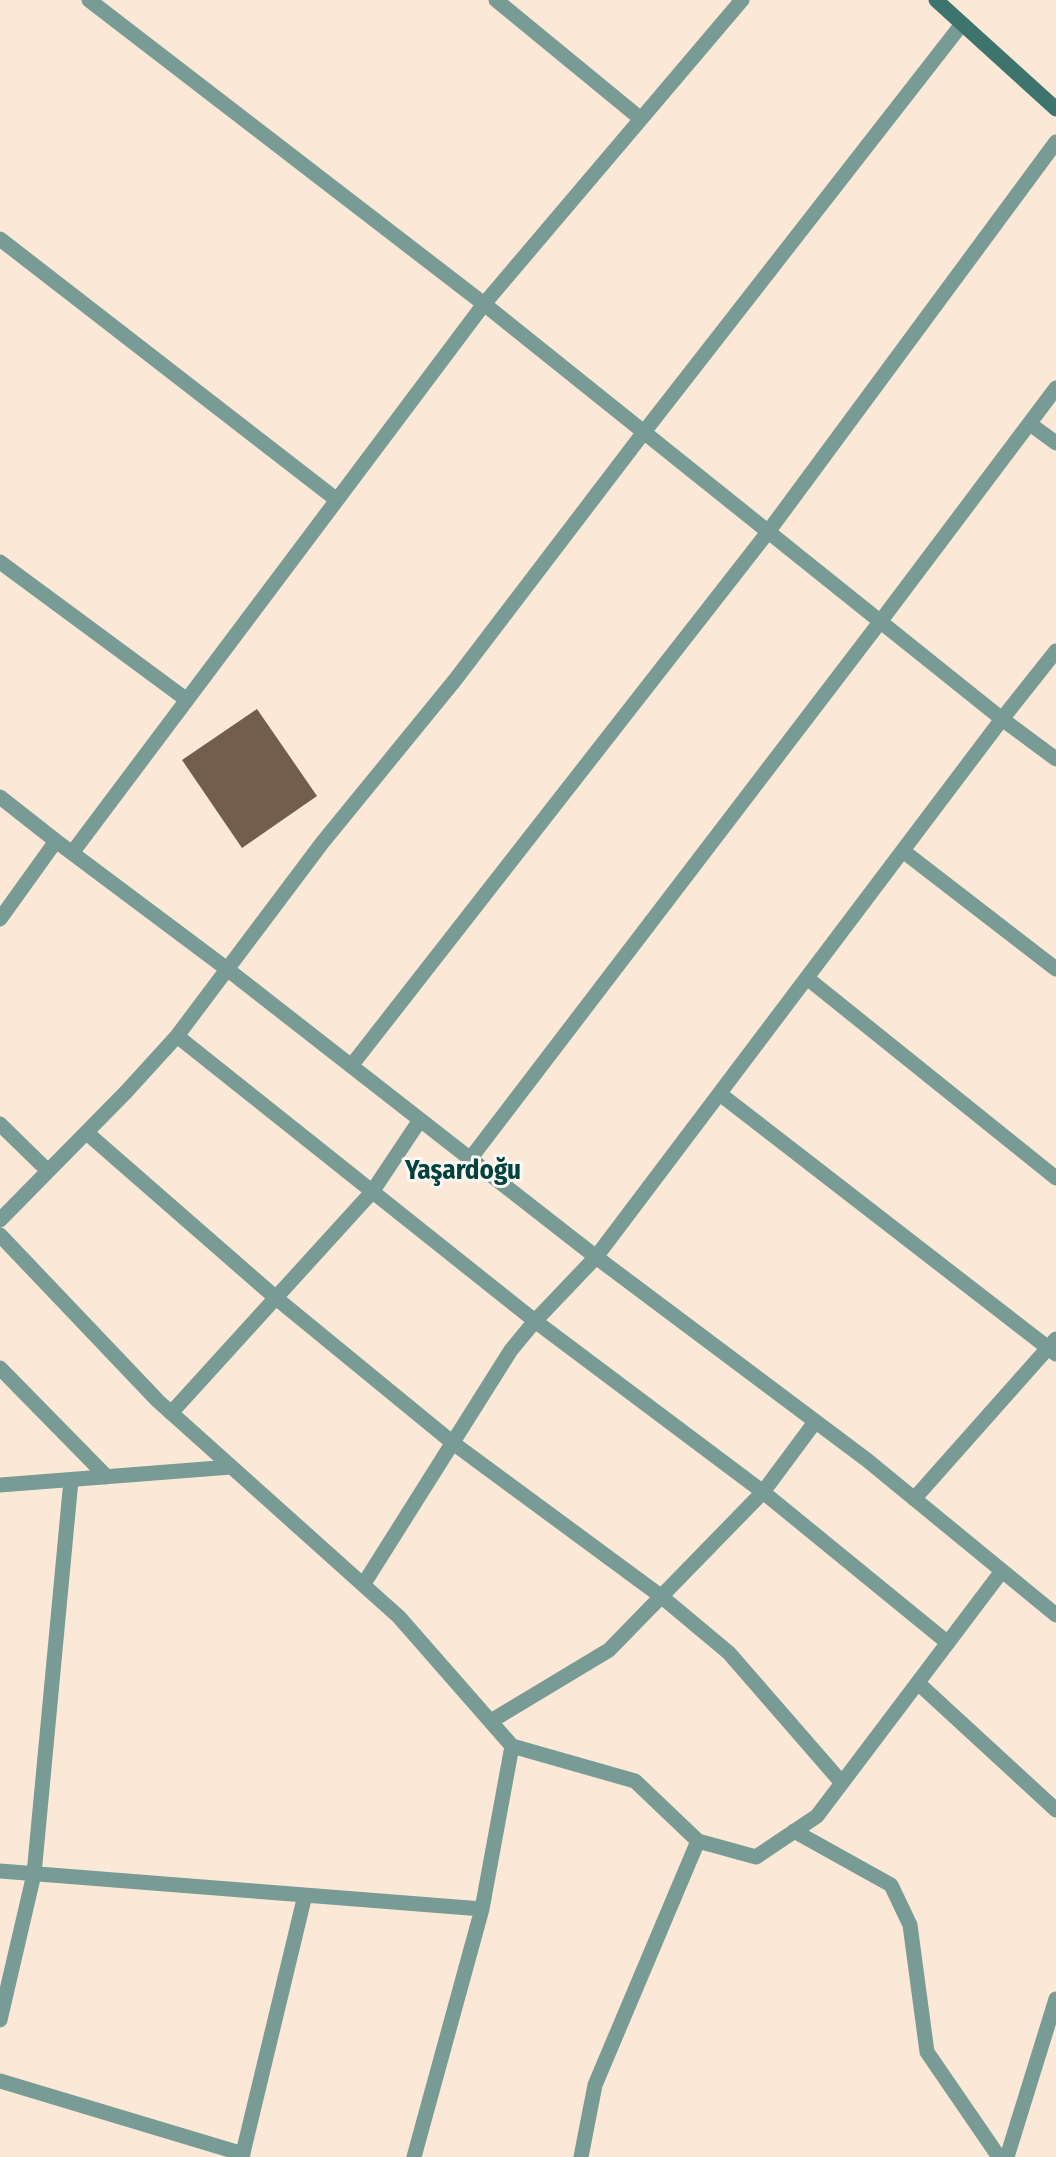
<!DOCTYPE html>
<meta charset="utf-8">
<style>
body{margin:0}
canvas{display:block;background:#fbe8d7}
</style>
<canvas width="1056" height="2157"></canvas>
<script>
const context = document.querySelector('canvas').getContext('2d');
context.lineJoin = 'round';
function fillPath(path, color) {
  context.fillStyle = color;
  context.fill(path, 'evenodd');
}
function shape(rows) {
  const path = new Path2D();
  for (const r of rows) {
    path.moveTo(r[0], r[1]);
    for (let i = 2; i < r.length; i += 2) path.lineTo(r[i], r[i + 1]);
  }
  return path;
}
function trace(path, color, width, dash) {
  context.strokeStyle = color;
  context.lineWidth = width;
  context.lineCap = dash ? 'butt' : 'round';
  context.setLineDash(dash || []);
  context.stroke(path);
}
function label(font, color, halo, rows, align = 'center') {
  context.font = font + ' "Fira Sans Condensed",sans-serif';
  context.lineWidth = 6;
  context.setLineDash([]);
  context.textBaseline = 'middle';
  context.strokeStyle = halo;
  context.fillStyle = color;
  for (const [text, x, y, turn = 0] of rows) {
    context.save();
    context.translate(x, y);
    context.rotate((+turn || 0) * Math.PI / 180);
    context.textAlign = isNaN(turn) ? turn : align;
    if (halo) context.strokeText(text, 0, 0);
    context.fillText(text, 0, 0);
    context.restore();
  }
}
const building = shape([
 [257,709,317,796,242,848,182,760]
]);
const minor = shape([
 [89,0,484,304,1002,719,1056,759],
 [496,0,641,119],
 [0,239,337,500],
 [1030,424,1056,443],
 [0,562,187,700],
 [0,797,56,841,227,969,596,1257,867,1460,1056,1615],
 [903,851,1056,969],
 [72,853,484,304,742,0],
 [0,919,56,841],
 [807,978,1056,1178],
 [177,1036,535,1321,763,1492,948,1643],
 [351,1066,768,532,1056,142],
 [720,1094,1056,1354],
 [0,1124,48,1171],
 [87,1133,276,1298,453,1443,662,1597,729,1653,842,1783],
 [470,1159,880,622,1056,388],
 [0,1220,126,1092,177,1036,322,843,455,680,644,432,962,24],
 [0,1235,158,1401,399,1617,512,1746,482,1909,0,1871],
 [0,1368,107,1477],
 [171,1413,372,1192,420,1120],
 [0,1485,231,1467],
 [914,1499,1056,1339],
 [363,1585,511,1350,535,1321,596,1257,1002,719,1056,651],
 [918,1683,1056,1810],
 [491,1721,609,1650,763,1492,815,1422],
 [512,1746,635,1781,698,1841],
 [794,1831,891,1885,910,1925,927,2052,999,2157],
 [0,2020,34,1874,71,1480],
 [0,2081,243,2154],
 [242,2157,305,1895],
 [414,2157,482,1909],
 [581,2157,595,2085,698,1841,756,1857,817,1816,1002,1571],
 [1007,2157,1056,1999]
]);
const secondary = shape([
 [936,0,1056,109]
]);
const districtNames = [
 ["Yaşardoğu",463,1171]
];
fillPath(building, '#735e4c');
trace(minor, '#789b96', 15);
trace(secondary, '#3d746d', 15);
label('bold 27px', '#00423d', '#fdf8f4', districtNames);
</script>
